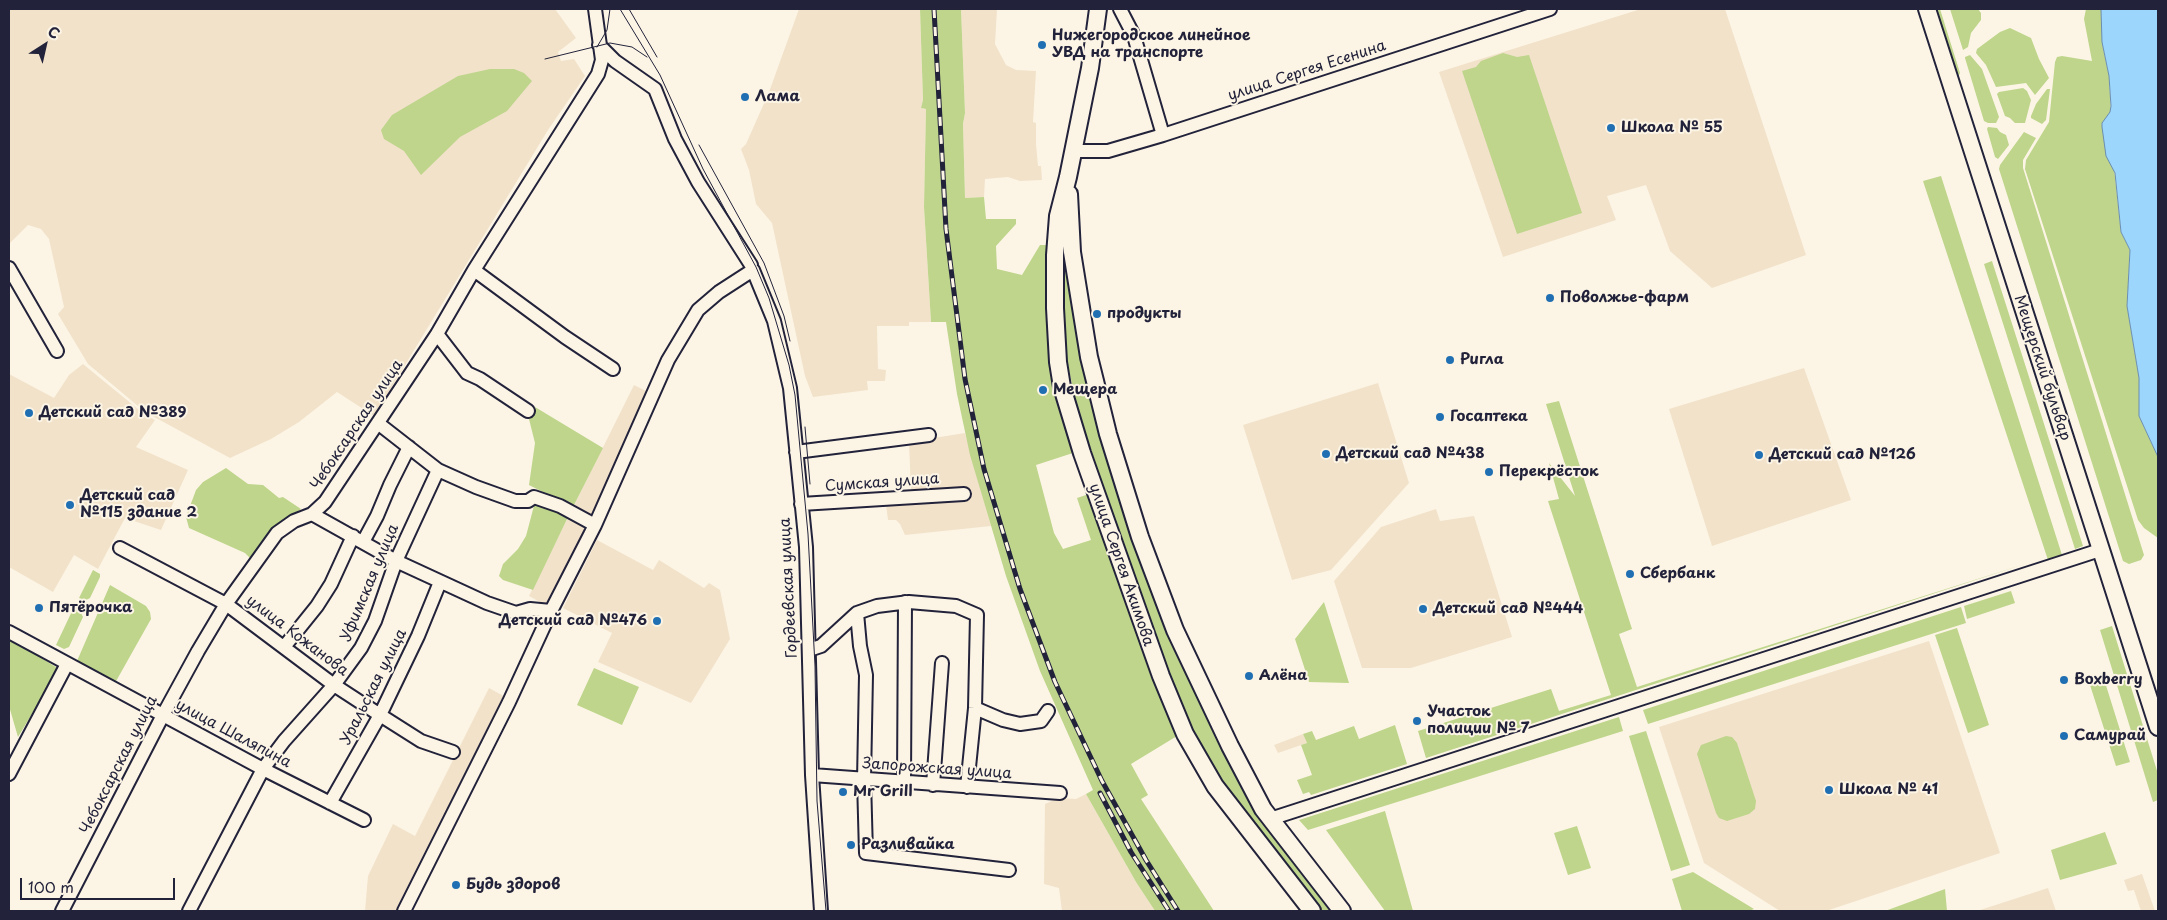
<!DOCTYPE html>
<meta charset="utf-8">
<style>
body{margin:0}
#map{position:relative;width:2167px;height:920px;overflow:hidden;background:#fcf5e5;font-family:"Playpen Sans",sans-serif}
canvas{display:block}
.frame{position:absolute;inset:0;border:10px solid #22223b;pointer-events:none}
.north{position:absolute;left:20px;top:20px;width:50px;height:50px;-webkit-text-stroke:4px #fcf5e5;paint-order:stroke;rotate:35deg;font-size:14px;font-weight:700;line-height:20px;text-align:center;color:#22223b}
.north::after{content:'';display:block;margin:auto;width:18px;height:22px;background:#22223b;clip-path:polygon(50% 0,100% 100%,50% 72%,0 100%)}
.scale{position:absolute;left:20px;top:878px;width:155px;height:22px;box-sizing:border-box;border:2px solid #22223b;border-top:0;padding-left:6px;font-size:15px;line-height:18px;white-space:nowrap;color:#22223b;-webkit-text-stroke:4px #fcf5e5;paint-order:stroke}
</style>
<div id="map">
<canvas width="2167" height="920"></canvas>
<div class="frame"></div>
<div class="north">С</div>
<div class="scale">100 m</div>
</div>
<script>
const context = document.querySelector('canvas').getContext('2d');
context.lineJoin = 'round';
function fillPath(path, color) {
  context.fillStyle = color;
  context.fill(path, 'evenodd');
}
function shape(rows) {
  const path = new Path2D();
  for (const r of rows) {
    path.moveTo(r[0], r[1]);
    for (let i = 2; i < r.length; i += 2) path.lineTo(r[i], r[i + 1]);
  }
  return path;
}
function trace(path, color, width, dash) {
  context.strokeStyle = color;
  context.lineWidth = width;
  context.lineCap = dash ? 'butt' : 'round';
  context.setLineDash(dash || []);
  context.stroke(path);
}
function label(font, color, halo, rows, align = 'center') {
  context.font = font + ' "Playpen Sans",sans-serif';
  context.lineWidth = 4;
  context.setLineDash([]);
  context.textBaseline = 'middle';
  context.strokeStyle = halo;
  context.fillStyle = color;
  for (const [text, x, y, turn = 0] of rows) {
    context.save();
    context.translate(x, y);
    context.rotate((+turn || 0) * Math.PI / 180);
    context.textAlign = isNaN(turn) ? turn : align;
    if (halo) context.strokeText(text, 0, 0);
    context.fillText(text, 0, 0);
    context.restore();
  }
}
const built = shape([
 [9,9,555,9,576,38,558,52,561,61,574,59,585,76,548,130,374,416,337,392,299,422,271,439,230,458,145,412,88,364,58,314,64,307,49,239,41,229,28,225,9,244],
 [799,9,920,9,923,100,921,108,926,109,924,207,931,322,909,322,909,326,877,326,878,369,886,370,885,381,867,381,868,390,813,397,805,376,772,223,756,204,749,170,741,149,746,144,769,92],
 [961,9,997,9,995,44,1006,65,1016,70,1036,71,1033,122,1036,123,1036,144,1038,166,1041,166,1042,180,1020,181,1008,177,985,179,984,197,965,198,963,124,965,113],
 [1641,9,1725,9,1806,255,1712,288,1670,251,1646,185,1607,196,1616,220,1503,257,1439,72],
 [83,364,144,414,155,420,136,447,188,470,161,530,125,518,98,569,74,555,53,592,9,567,9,374,54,398,69,375],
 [1804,368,1851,500,1712,546,1669,409],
 [1378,383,1409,483,1331,570,1292,580,1243,425],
 [634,385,648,392,587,534,549,607,529,596],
 [965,433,991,526,905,535,900,524,896,520,888,520,886,504,911,491,909,442],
 [1436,509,1440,521,1474,516,1512,637,1411,668,1362,668,1334,581,1381,527],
 [597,540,653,570,659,560,704,588,709,583,720,590,730,639,691,703,598,662,612,633,563,608],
 [1929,641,2000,853,1826,911,1780,911,1704,863,1659,727],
 [489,688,507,698,399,911,365,911,368,876,393,824,415,836],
 [1303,734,1307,743,1278,753,1274,745],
 [1086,794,1136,882,1155,911,1062,911,1059,888,1044,884,1045,804,1059,798,1076,799],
 [2142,874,2155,911,2141,911,2134,890,2128,891,2124,880],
 [2048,888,2056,911,1977,911]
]);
const green = shape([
 [920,9,961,9,965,113,963,124,965,198,984,197,986,219,1016,219,1016,224,996,246,997,269,1022,275,1040,245,1049,245,1076,452,1036,465,1054,533,1063,549,1091,540,1077,498,1089,494,1150,666,1177,736,1131,764,1148,795,1141,799,1214,911,1155,911,1136,882,1086,794,1093,790,1040,671,1006,576,970,455,957,394,946,322,931,322,924,207,926,109,921,108,923,100],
 [1934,9,1940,9,1960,73,1956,81],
 [1950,9,1978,9,1981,13,1981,20,1971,33,1968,47,1963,50],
 [2086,9,2101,9,2103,48,2109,76,2114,168,2121,232,2130,250,2127,306,2139,378,2139,416,2158,457,2158,538,2144,528,2138,520,2025,169,2026,160,2049,122,2055,62,2057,57,2062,56,2092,61,2084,19],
 [2010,28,2031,38,2039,59,2049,78,2035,95,2026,83,1996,87,1986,65,1976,53,1977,49,2000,32],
 [1503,53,1517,57,1529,55,1582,213,1517,234,1462,71,1476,67,1481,61],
 [1970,55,1982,69,1999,117,1996,123,1988,123,1984,121,1965,58,1965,57],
 [490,69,514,69,524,73,532,81,507,111,460,137,421,175,404,151,384,139,381,130,392,115,458,76],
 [2023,88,2027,91,2031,100,2025,123,2015,123,2010,118,2005,116,1997,94,1999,92],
 [2047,89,2050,89,2046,120,2042,124,2031,118,2031,116,2036,104],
 [1988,127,1997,128,2000,132,2006,135,2009,145,1998,159,1995,157,1987,129],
 [2024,132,2036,138,2023,160,2023,168,2144,555,2141,560,2129,564,2123,561,1999,169,2000,165],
 [1941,176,2062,555,2048,560,1923,181],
 [1059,254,1069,254,1081,343,1191,679,1335,911,1319,911,1247,820,1194,739,1167,680,1086,449,1066,356],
 [1992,261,2083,546,2075,549,1984,264],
 [1559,401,1632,629,1619,634,1637,687,2028,563,1426,758,1418,731,1551,689,1559,711,1611,695,1548,501,1559,499,1549,463,1575,496,1546,404],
 [535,407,603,448,573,507,529,485,535,443,529,419],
 [226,468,248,484,263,485,279,498,283,497,301,509,269,533,251,559,245,553,189,528,186,517,196,490,203,482],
 [535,502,569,515,533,590,503,580,499,576,503,564,518,549,526,536],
 [93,570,100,574,100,577,90,598,84,601,79,598],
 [110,585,146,606,150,612,151,619,115,683,77,661],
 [2011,591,2015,603,1967,619,1964,606],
 [1324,602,1345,670,1349,683,1309,682,1295,639],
 [74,607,80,611,83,617,69,647,64,649,56,645],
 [1961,607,1966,623,1648,724,1643,710],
 [2112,626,2158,774,2158,800,2153,802,2100,630],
 [1957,628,1989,725,1968,733,1935,635],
 [9,638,59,669,18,737,9,706],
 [594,668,639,687,622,725,577,705],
 [2104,679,2130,762,2116,766,2090,685],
 [1619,717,1623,731,1308,830,1299,820],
 [1395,725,1407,764,1311,795,1309,792,1303,794,1297,780,1312,775,1301,745,1307,743,1303,734,1312,731,1316,740,1354,726,1359,739],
 [1646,731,1690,865,1671,871,1629,736],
 [1726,736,1732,737,1737,743,1756,801,1755,809,1749,814,1727,821,1719,818,1716,813,1697,754,1701,745],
 [1385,811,1413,911,1385,911,1326,830],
 [1577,826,1591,868,1568,875,1554,833],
 [2105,832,2117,864,2060,880,2051,850],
 [1693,872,1754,909,1749,911,1682,911,1672,879],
 [1945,889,1947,911,1885,911]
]);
const water = shape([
 [2101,9,2158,9,2158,457,2139,416,2139,378,2127,306,2130,250,2121,232,2115,173,2106,156,2102,127,2102,123,2110,112,2111,106,2109,76,2102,42,2101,9]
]);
const minor = shape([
 [1120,9,1134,36,1163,135],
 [599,45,615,61,655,89,675,139,698,182,751,265],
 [1073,151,1108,151,1163,135,1550,9],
 [9,268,57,351],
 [474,270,565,337,613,369],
 [437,334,467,373,480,379,528,411],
 [379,424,438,470,476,487,515,501,528,501,534,497,560,506,595,525],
 [796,452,929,435],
 [801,504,964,494],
 [312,514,396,561,487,603,516,613,530,609,551,611],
 [363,542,377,516,390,485,409,447],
 [120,548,226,604,334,685,380,715,421,741,453,752],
 [857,613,860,646,866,675,864,780,866,853,1009,870],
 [9,632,263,769,364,820],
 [284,647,317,606,331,584,353,536],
 [809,650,821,646,857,613,877,606,909,602,956,606,977,615,975,708,967,787],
 [975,708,1003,720,1020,724,1041,721,1048,711],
 [9,774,67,664],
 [812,775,1060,793],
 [904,783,905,602],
 [933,785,942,663],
 [330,803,380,715,418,636,440,582],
 [1270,819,2100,550],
 [62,911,163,715,198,651,226,604,277,533,294,521,312,514,325,502,437,334,474,270,598,74,602,60,595,9],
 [189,911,263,769,284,741,334,685,361,648,375,621,396,561,438,470],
 [404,911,509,702,551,611,595,525,668,360,698,310,719,292,753,270,774,321,790,388,806,547,812,775,821,911]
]);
const secondary = shape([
 [1098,9,1090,68,1068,177,1058,216,1055,255,1055,308,1058,362,1062,387,1082,453,1161,676,1185,734,1215,786,1312,911],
 [1927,9,2158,727],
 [1069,194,1072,252,1089,357,1095,381,1108,434,1140,537,1175,630,1230,746,1263,809,1342,911]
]);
const tram = shape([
 [620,9,660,75,703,169,756,267,769,298,789,365,795,395,808,534,815,666,817,801,826,911],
 [629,9,657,57],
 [597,47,607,30,610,9],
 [545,59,610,43,632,47,647,57],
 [699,145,764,263,784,316,790,341],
 [805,427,810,484]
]);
const rail = shape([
 [934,9,946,229,965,379,984,469,1020,589,1055,682,1102,781,1146,860,1178,911],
 [1100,793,1131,852,1169,911]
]);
const markers = [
 [1042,45,5,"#1f6fb2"],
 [745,97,5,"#1f6fb2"],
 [1611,128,5,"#1f6fb2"],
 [1550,298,5,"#1f6fb2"],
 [1097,314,5,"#1f6fb2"],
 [1450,360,5,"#1f6fb2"],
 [1043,390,5,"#1f6fb2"],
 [29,413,5,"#1f6fb2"],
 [1440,417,5,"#1f6fb2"],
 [1326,454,5,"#1f6fb2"],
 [1759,455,5,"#1f6fb2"],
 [1489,472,5,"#1f6fb2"],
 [70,505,5,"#1f6fb2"],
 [1630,574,5,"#1f6fb2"],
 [39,608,5,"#1f6fb2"],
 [1423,609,5,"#1f6fb2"],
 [657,621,5,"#1f6fb2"],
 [1249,676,5,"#1f6fb2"],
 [2064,680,5,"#1f6fb2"],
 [1417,721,5,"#1f6fb2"],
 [2064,736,5,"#1f6fb2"],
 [1829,790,5,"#1f6fb2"],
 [843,792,5,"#1f6fb2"],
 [851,845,5,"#1f6fb2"],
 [456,885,5,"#1f6fb2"]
];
const poiNames = [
 ["Нижегородское линейное",1052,36],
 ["УВД на транспорте",1052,53],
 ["Лама",755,97],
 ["Школа № 55",1621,128],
 ["Поволжье-фарм",1560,298],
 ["продукты",1107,314],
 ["Ригла",1460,360],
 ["Мещера",1053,390],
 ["Детский сад №389",39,413],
 ["Госаптека",1450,417],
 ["Детский сад №438",1336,454],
 ["Детский сад №126",1769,455],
 ["Перекрёсток",1499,472],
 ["Детский сад",80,496],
 ["№115 здание 2",80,513],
 ["Сбербанк",1640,574],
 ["Пятёрочка",49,608],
 ["Детский сад №444",1433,609],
 ["Детский сад №476",647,621,"right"],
 ["Алёна",1259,676],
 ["Boxberry",2074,680],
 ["Участок",1427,712],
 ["полиции № 7",1427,729],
 ["Самурай",2074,736],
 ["Школа № 41",1839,790],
 ["Mr Grill",853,792],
 ["Разливайка",861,845],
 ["Будь здоров",466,885]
];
const streetNames = [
 ["улица Сергея Есенина",1307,71,-18],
 ["Мещерский бульвар",2042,368,72],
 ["Чебоксарская улица",357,425,-56],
 ["Сумская улица",882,483,-4],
 ["улица Сергея Акимова",1121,565,71],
 ["Уфимская улица",370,583,-67],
 ["Гордеевская улица",789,588,-93],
 ["улица Кожанова",297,636,37],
 ["Уральская улица",374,687,-63],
 ["улица Шаляпина",233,734,28],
 ["Чебоксарская улица",119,765,-63],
 ["Запорожская улица",937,769,4]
];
fillPath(built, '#f2e2ca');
fillPath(green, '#bed58b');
fillPath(water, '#9cd6fd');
trace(water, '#6b8eaf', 1);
trace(minor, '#22223b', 16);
trace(secondary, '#22223b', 20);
trace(minor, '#fcf5e5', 12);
trace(secondary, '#fcf5e5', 16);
trace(tram, '#22223b', 1);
trace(rail, '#22223b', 5);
trace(rail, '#fcf5e5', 3, [9]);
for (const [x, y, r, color] of markers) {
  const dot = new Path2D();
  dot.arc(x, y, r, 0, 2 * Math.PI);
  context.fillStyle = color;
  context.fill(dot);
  trace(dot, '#fcf5e5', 2);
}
label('bold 15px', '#22223b', '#fcf5e5', poiNames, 'left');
label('15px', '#22223b', '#fcf5e5', streetNames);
</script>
